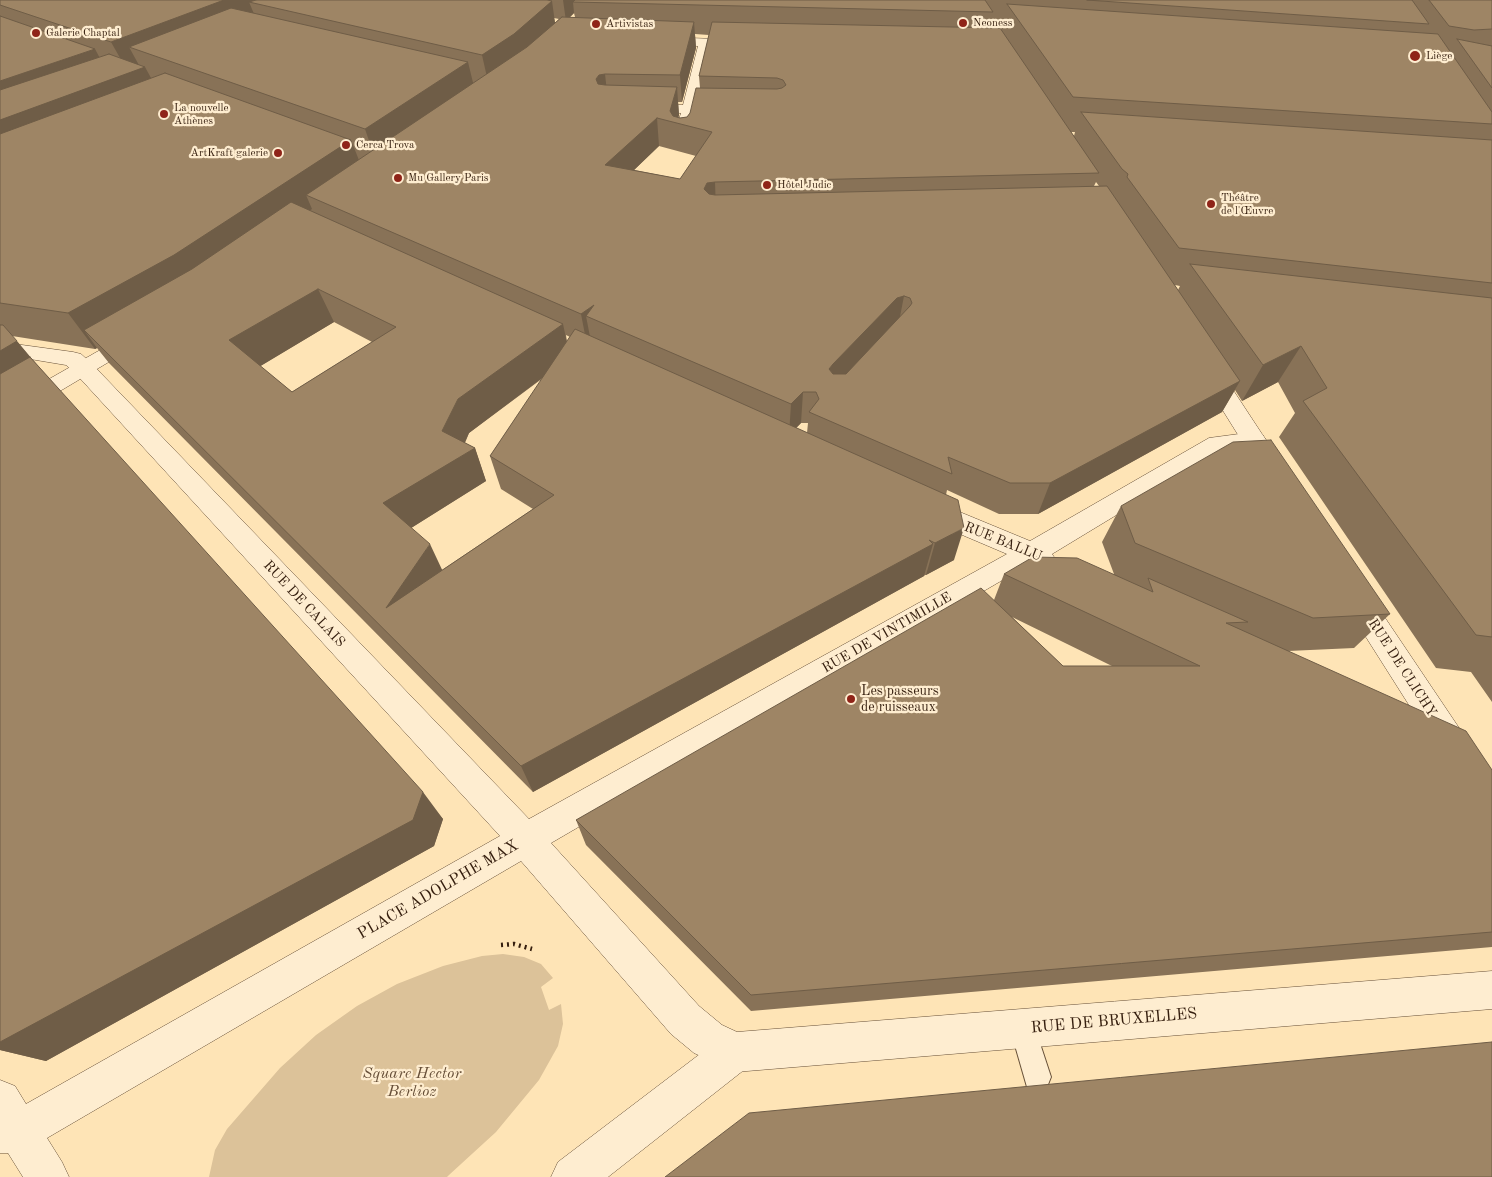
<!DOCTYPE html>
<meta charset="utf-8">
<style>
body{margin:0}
canvas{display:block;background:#fee4b6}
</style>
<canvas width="1492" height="1177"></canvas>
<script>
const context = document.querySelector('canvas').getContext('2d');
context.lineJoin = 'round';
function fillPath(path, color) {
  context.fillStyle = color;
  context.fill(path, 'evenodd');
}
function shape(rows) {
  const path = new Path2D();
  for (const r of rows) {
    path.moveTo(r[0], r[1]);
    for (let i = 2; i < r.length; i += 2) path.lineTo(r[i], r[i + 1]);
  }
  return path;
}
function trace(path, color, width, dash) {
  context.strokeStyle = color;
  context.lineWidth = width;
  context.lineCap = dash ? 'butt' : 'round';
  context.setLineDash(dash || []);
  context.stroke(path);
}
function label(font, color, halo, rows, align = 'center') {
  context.font = font + ' "Old Standard TT",serif';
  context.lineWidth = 4.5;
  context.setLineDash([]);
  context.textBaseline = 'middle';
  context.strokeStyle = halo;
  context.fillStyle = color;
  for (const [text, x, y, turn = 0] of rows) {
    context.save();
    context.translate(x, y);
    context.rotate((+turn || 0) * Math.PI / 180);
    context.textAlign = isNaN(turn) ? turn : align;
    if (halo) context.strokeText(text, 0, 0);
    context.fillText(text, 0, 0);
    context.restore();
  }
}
const green = shape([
 [503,954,524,957,541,964,553,978,541,987,549,1010,561,1004,563,1024,558,1046,539,1080,496,1132,449,1175,447,1177,209,1177,215,1150,227,1129,280,1068,316,1035,357,1006,397,984,443,966,482,956]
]);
const path = shape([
 [501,945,514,944,532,949]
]);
const service = shape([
 [1023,1015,1032,1019,1051,1077,1047,1087,1037,1091,1027,1087,1010,1028,1014,1019,1023,1015]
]);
const pedestrian = shape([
 [735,1032,749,1038,755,1052,749,1066,608,1177,551,1177,558,1162,721,1038,735,1032]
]);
const minor = shape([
 [659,37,748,40,750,43,748,46,743,47,711,46,697,105,729,106,734,107,736,110,734,113,695,114,693,126,690,129,685,131,680,129,677,126,681,113,635,111,633,108,635,105,640,104,683,105,698,46,654,44,652,41,659,37],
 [0,342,73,352,81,354,92,364,529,819,1007,554,920,517,916,510,920,503,929,501,938,503,1030,541,1209,438,1254,432,1262,434,1266,440,1262,446,1222,451,1052,554,1054,557,1050,564,1041,567,1033,565,1006,578,551,843,699,1006,722,1025,737,1032,1492,971,1492,1009,735,1072,694,1053,671,1034,521,861,47,1138,62,1162,69,1177,23,1177,8,1153,0,1153,0,1080,15,1086,26,1104,500,836,76,374,66,365,0,354,0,342]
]);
const tertiary = shape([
 [137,331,144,333,147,337,144,341,8,422,0,425,0,407,130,333,137,331],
 [1208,362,1216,364,1283,466,1286,472,1283,478,1274,481,1265,478,1197,369,1200,364,1208,362],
 [1355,585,1365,588,1492,777,1492,822,1480,817,1345,604,1341,596,1345,588,1355,585]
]);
const wall = shape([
 [0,0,1492,0,1492,702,1471,672,1436,668,1279,437,1295,413,1278,382,1242,401,1235,390,1222,412,1038,514,999,514,947,490,946,495,954,560,926,575,925,575,924,576,533,792,109,363,97,348,95,349,12,336,30,357,443,819,434,846,46,1061,0,1050],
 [574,13,575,17,570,17],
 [554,18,559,19,555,23],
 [991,22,992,22,1002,23,1001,29,990,28],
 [695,34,709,35,699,76,700,88,690,113,687,117,680,118,678,118,679,115,678,102,682,102,696,48],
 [1071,132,1075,132,1074,136],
 [659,146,696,156,680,179,634,170],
 [1096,182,1099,186,1094,186],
 [1175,285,1180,286,1178,290],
 [334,322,372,342,292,392,260,366],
 [566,335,570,337,567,342],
 [543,378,490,456,501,489,533,509,442,570,411,528,486,481,475,448,465,443,469,433],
 [801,423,808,423,807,433,796,428],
 [1121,506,1390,614,1354,648,1288,651,1492,770,1492,947,751,1011,586,845,576,820,994,600,1004,574,1114,574,1102,542],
 [1012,617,1112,666,1063,666]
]);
const shadedWall = shape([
 [224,0,309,0,249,2,257,21,129,47,140,67,128,72,111,42],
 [563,0,588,0,573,2,574,13,566,21],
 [552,1,556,30,489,86,482,55],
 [694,22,696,48,682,102,680,75],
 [95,49,111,79,145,67,162,98,0,162,0,81],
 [468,62,476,95,377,164,365,129],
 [605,74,608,101,599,106,596,79,599,75],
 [677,87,679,115,677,123,670,111],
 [657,118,659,146,609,194,605,165],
 [351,140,364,173,306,195,312,209,195,290,84,330,97,348,95,349,68,313],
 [715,182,716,211,704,189,707,183],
 [318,289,334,322,249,373,229,340],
 [904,296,898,327,830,395,829,369,833,364,897,298],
 [594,305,586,316,591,342,587,345,581,314],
 [563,324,570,357,469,433,457,459,475,448,486,481,400,535,383,503,442,431,458,399],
 [17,341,47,377,0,405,0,351],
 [1301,346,1278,382,1242,401,1263,365],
 [1240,381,1222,412,1038,514,1050,483],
 [803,392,801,423,789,435,791,404],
 [964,528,954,560,926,575,935,543],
 [430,544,445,576,386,608],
 [933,544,924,576,533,792,521,766],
 [423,792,443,819,434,846,46,1061,0,1050,0,1042]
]);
const building = shape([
 [0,0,224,0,111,42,0,5,0,0],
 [256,0,547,0,552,1,514,34,482,55,249,2,256,0],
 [575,0,985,0,993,12,573,2,575,0],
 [1087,0,1412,0,1429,24,1087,0],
 [1429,0,1492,0,1492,29,1474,30,1449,26,1429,0],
 [1007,4,1438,34,1492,112,1492,124,1073,97,1007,4],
 [231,8,468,62,365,129,129,47,231,8],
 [0,16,95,49,0,81,0,16],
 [562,17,694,22,680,75,605,74,599,75,596,79,598,84,605,85,677,87,670,111,673,116,680,118,687,117,690,113,696,88,777,89,782,88,786,85,783,80,777,78,699,76,712,22,1000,28,1099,173,715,182,707,183,704,189,709,194,715,195,1107,186,1240,381,1050,483,1010,483,948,457,952,474,809,412,819,399,816,392,803,392,791,404,586,316,594,305,581,314,306,195,527,47,562,17],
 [657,118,712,132,680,179,605,165,657,118],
 [904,296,910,298,912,303,910,306,846,374,833,374,829,369,833,364,897,298,904,296],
 [1457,39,1492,46,1492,88,1457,39],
 [109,54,145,67,0,120,0,90,109,54],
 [165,73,351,140,174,255,68,313,0,303,0,134,165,73],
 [1081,112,1492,140,1492,283,1179,248,1127,177,1128,174,1122,169,1081,112],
 [291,202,563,324,458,399,442,431,475,448,383,503,430,544,386,608,554,495,490,456,575,329,958,500,964,528,935,543,929,540,933,544,521,766,84,330,192,269,291,202],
 [318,289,396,327,292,392,229,340,318,289],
 [1190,264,1492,298,1492,637,1476,635,1303,401,1327,388,1301,346,1263,365,1190,264],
 [0,325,3,325,17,341,0,351,0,325],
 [30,357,423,792,413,820,0,1042,0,374,30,357],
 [1271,440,1390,614,1313,618,1135,543,1121,506,1233,442,1271,440],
 [1033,557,1077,558,1153,592,1148,578,1248,622,1226,623,1466,731,1492,770,1492,932,751,995,576,820,981,588,1063,666,1200,666,1004,574,1033,557],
 [1492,1042,1492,1177,665,1177,749,1113,1492,1042]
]);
const markers = [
 [963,23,5,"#8f2418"],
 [596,24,5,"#8f2418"],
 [36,33,5,"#8f2418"],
 [1415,56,6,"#8f2418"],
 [164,114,5,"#8f2418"],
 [346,145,5,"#8f2418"],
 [278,153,5,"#8f2418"],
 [398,178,5,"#8f2418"],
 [767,185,5,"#8f2418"],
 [1211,204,5,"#8f2418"],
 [851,699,5,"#8f2418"]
];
const farPoinames = [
 ["Neoness",973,23],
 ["Artivistas",606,24],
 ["Galerie Chaptal",46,33],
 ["Liège",1426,56],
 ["La nouvelle",174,108],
 ["Athènes",174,121],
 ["Cerca Trova",356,145],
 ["ArtKraft galerie",268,153,"right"],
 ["Mu Gallery Paris",408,178],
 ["Hôtel Judic",777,185],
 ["Théâtre",1221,198],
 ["de l'Œuvre",1221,211]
];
const streetNames = [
 ["RUE BALLU",1003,542,22],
 ["RUE DE CALAIS",304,604,47],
 ["RUE DE VINTIMILLE",887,633,-30],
 ["RUE DE CLICHY",1402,668,57]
];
const poiNames = [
 ["Les passeurs",861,691],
 ["de ruisseaux",861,707]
];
const nearStreetnames = [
 ["PLACE ADOLPHE MAX",438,890,-30],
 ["RUE DE BRUXELLES",1114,1021,-5]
];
const nearParknames = [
 ["Square Hector",412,1074],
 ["Berlioz",412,1092]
];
fillPath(green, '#dcc299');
trace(service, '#675038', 2);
trace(pedestrian, '#675038', 1);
trace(minor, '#675038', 1);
trace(tertiary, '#675038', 1);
trace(path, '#351e0e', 4.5, [2, 4]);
fillPath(service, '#feedd0');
fillPath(pedestrian, '#feedd0');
fillPath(minor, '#feedd0');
fillPath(tertiary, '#feedd0');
fillPath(wall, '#887257');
fillPath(shadedWall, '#6f5d47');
fillPath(building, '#9e8565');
trace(building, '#6f5d47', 1);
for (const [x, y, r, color] of markers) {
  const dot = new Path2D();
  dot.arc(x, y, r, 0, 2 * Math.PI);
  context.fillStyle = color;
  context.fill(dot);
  trace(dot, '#feedd0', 2);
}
label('11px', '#351e0e', '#feedd0', farPoinames, 'left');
label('14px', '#351e0e', '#feedd0', streetNames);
label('14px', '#351e0e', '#feedd0', poiNames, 'left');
label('16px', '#351e0e', '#feedd0', nearStreetnames);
label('italic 16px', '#674f38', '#feedd0', nearParknames);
</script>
